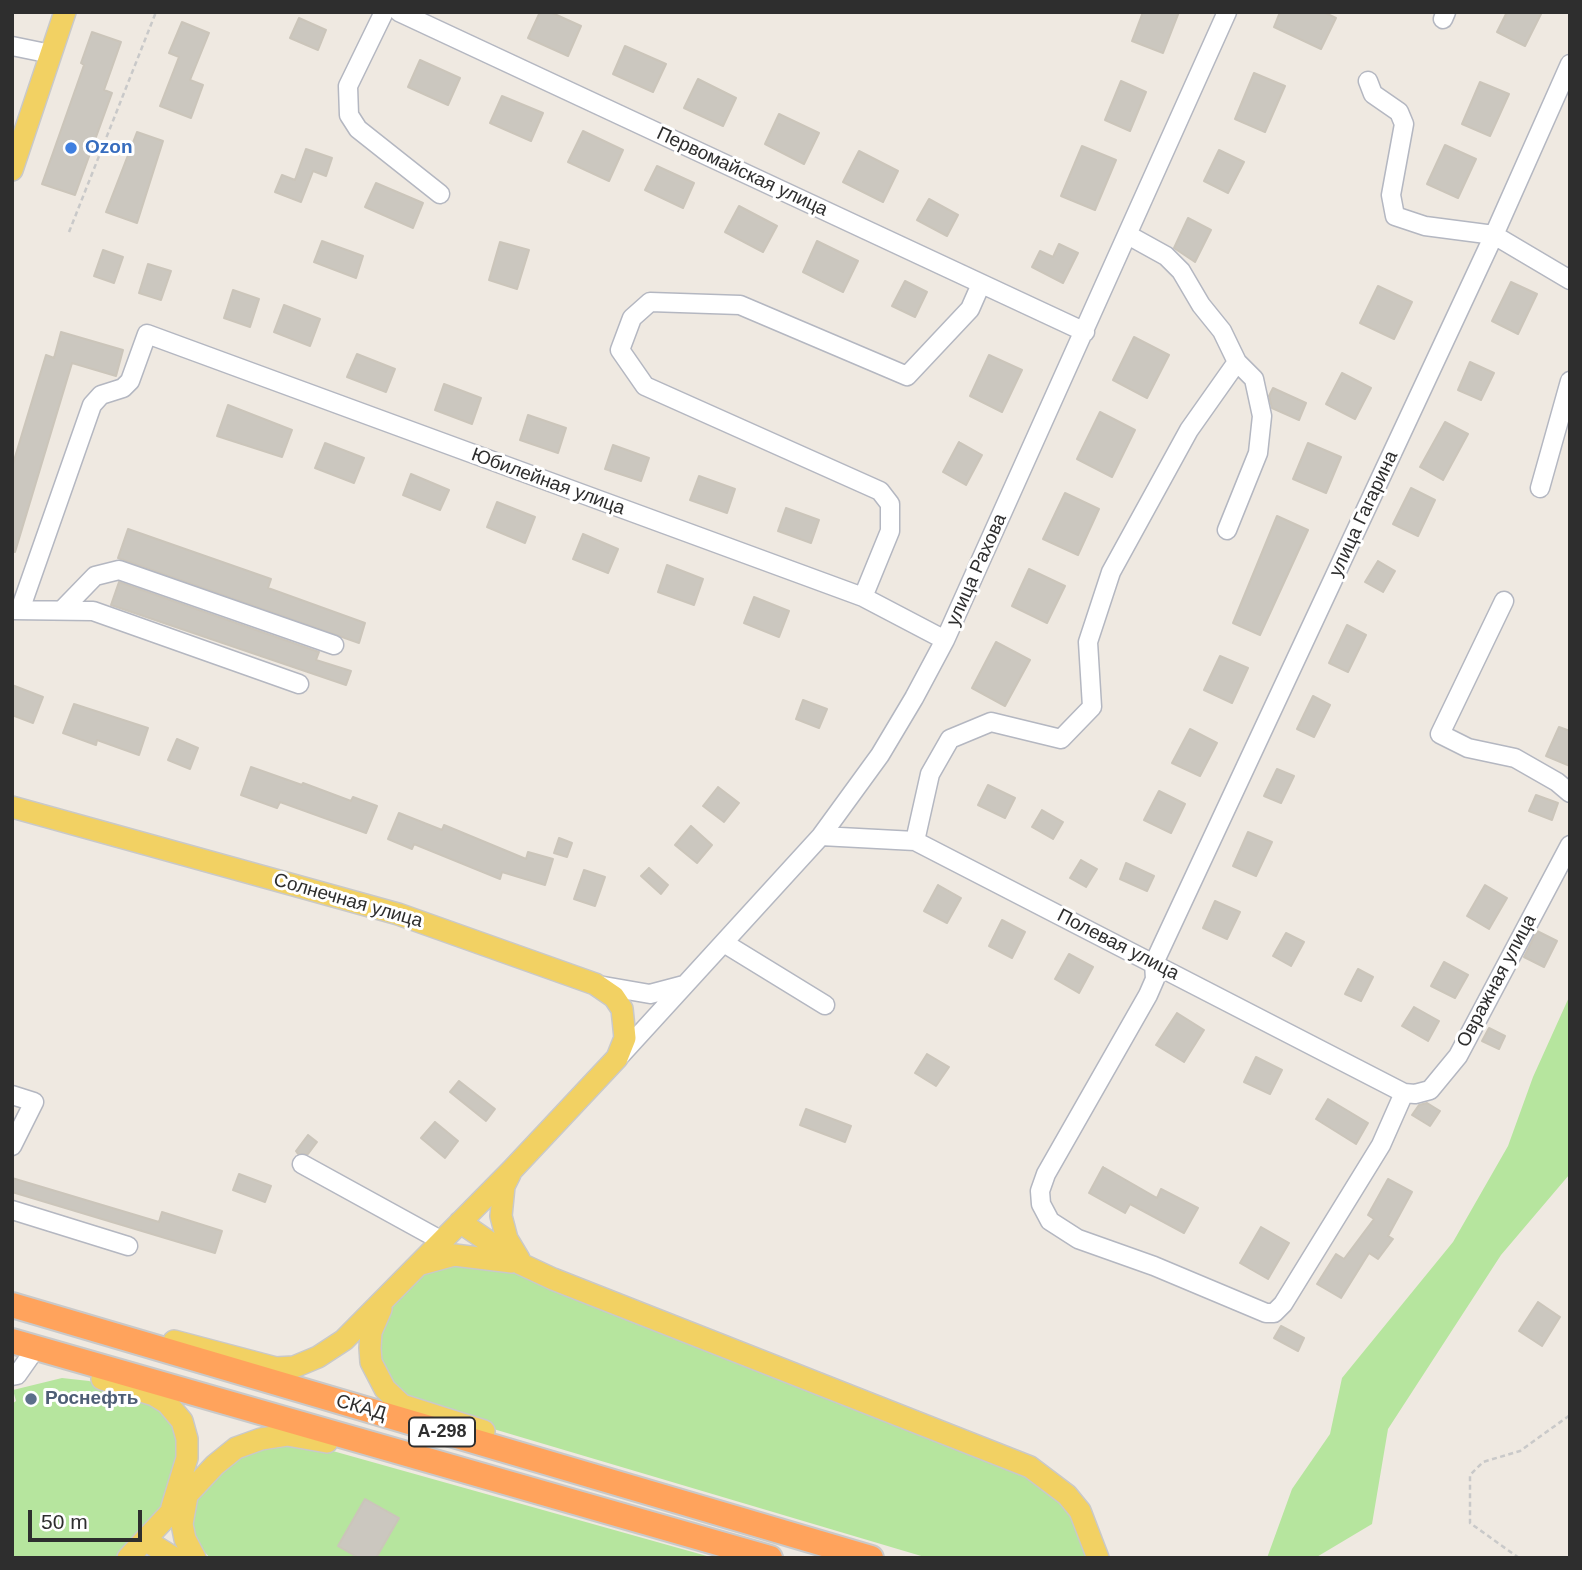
<!DOCTYPE html>
<meta charset="utf-8">
<style>
body{margin:0}
#map{position:relative;width:1582px;height:1570px;overflow:hidden;background:#efe9e1;font-family:Helvetica,sans-serif}
canvas{display:block}
.frame{position:absolute;inset:0;border:14px solid #2e2e2e;pointer-events:none}
.scale{position:absolute;left:28px;top:1510px;width:114px;height:32px;box-sizing:border-box;border:4px solid #2e2e2e;border-top:0;padding-left:9px;font-size:21px;line-height:24px;white-space:nowrap;color:#2e2e2e;-webkit-text-stroke:5px #fff;paint-order:stroke}
</style>
<div id="map">
<canvas width="1582" height="1570"></canvas>
<div class="frame"></div>
<div class="scale">50 m</div>
</div>
<script>
const context = document.querySelector('canvas').getContext('2d');
context.lineJoin = 'round';
function fillPath(path, color) {
  context.fillStyle = color;
  context.fill(path, 'evenodd');
}
function shape(rows) {
  const path = new Path2D();
  for (const r of rows) {
    path.moveTo(r[0], r[1]);
    for (let i = 2; i < r.length; i += 2) path.lineTo(r[i], r[i + 1]);
  }
  return path;
}
function trace(path, color, width, dash) {
  context.strokeStyle = color;
  context.lineWidth = width;
  context.lineCap = dash ? 'butt' : 'round';
  context.setLineDash(dash || []);
  context.stroke(path);
}
function label(font, color, halo, rows, align = 'center') {
  context.font = font + ' Helvetica,sans-serif';
  context.lineWidth = 6;
  context.setLineDash([]);
  context.textBaseline = 'middle';
  context.strokeStyle = halo;
  context.fillStyle = color;
  for (const [text, x, y, turn = 0] of rows) {
    context.save();
    context.translate(x, y);
    context.rotate((+turn || 0) * Math.PI / 180);
    context.textAlign = isNaN(turn) ? turn : align;
    if (halo) context.strokeText(text, 0, 0);
    context.fillText(text, 0, 0);
    context.restore();
  }
}
const green = shape([
 [1570,995,1569,1175,1501,1255,1388,1429,1372,1524,1315,1558,1267,1558,1292,1489,1330,1434,1342,1378,1453,1242,1508,1146,1533,1077],
 [455,1259,500,1266,1024,1474,1060,1501,1072,1518,1088,1558,928,1558,416,1406,404,1401,377,1362,382,1318,421,1273],
 [62,1378,89,1381,151,1400,175,1422,182,1451,165,1504,119,1558,12,1558,12,1404,16,1401,13,1390],
 [259,1445,315,1446,714,1558,210,1558,191,1537,194,1505,219,1472,238,1455]
]);
const building = shape([
 [540,12,550,12,581,26,568,56,528,38,540,12],
 [1143,12,1179,12,1163,53,1132,41,1143,12],
 [1280,12,1323,12,1336,18,1321,49,1274,27,1280,12],
 [1507,12,1542,12,1525,46,1497,32,1507,12],
 [299,18,326,30,318,50,290,38,299,18],
 [182,22,209,33,190,80,203,85,191,118,160,106,179,57,169,53,182,22],
 [92,32,121,42,104,90,112,93,75,195,42,184,84,65,81,63,92,32],
 [625,46,666,64,653,92,613,74,625,46],
 [420,60,460,78,448,105,408,87,420,60],
 [1254,73,1285,86,1265,132,1235,119,1254,73],
 [698,79,736,98,723,126,684,108,698,79],
 [1121,81,1146,92,1130,131,1105,120,1121,81],
 [1480,82,1509,94,1490,136,1462,124,1480,82],
 [502,96,543,113,531,141,490,123,502,96],
 [779,114,819,133,804,164,765,144,779,114],
 [583,131,623,150,609,181,568,162,583,131],
 [137,132,163,141,137,223,106,212,137,132],
 [1445,145,1476,159,1458,198,1427,184,1445,145],
 [1082,146,1116,160,1095,210,1061,196,1082,146],
 [306,149,332,158,326,176,313,171,301,202,275,192,282,175,295,180,306,149],
 [1219,150,1244,162,1228,193,1204,181,1219,150],
 [859,151,898,171,883,202,843,182,859,151],
 [657,166,694,183,683,208,645,190,657,166],
 [376,183,423,203,413,228,365,207,376,183],
 [929,199,958,215,947,236,917,220,929,199],
 [739,206,777,226,763,252,725,232,739,206],
 [1188,218,1211,230,1195,262,1174,248,1188,218],
 [322,241,363,256,356,278,314,262,322,241],
 [817,241,858,261,843,292,803,272,817,241],
 [500,242,529,250,517,289,489,280,500,242],
 [1059,244,1078,253,1063,283,1032,267,1040,251,1053,257,1059,244],
 [103,250,123,257,114,283,94,276,103,250],
 [148,264,171,271,161,300,139,293,148,264],
 [905,281,927,292,915,317,892,306,905,281],
 [1511,282,1537,294,1518,334,1492,321,1511,282],
 [1378,286,1412,302,1394,339,1360,323,1378,286],
 [233,290,259,299,250,327,224,318,233,290],
 [284,305,320,319,310,346,274,332,284,305],
 [61,332,123,350,116,376,72,363,15,552,12,551,12,467,46,355,54,358,61,332],
 [1134,337,1169,355,1147,398,1113,380,1134,337],
 [357,354,395,369,386,392,347,377,357,354],
 [989,355,1022,370,1002,412,970,396,989,355],
 [1470,362,1494,373,1481,400,1458,390,1470,362],
 [1342,373,1371,388,1355,419,1326,404,1342,373],
 [444,384,481,398,472,424,435,410,444,384],
 [1273,388,1306,403,1299,420,1272,408,1269,396,1273,388],
 [228,405,292,430,282,457,217,436,228,405],
 [1100,412,1135,430,1112,477,1077,459,1100,412],
 [528,415,566,428,558,453,520,440,528,415],
 [1445,422,1468,434,1443,480,1420,467,1445,422],
 [959,442,982,455,966,485,943,472,959,442],
 [325,443,364,458,354,483,315,468,325,443],
 [1308,443,1341,457,1326,493,1293,479,1308,443],
 [613,445,649,458,641,481,605,469,613,445],
 [411,474,449,490,440,510,403,495,411,474],
 [699,476,735,489,727,513,690,500,699,476],
 [1411,488,1435,500,1418,536,1393,524,1411,488],
 [1065,493,1099,509,1078,555,1043,539,1065,493],
 [497,502,535,517,525,543,487,527,497,502],
 [786,508,819,520,811,543,778,531,786,508],
 [1277,516,1308,530,1260,635,1233,623,1277,516],
 [128,529,271,579,268,588,365,623,359,643,118,558,128,529],
 [583,534,618,549,608,573,573,559,583,534],
 [1378,561,1395,571,1383,592,1365,582,1378,561],
 [667,565,703,579,694,605,658,592,667,565],
 [1029,569,1065,586,1047,623,1012,606,1029,569],
 [119,582,319,652,316,660,351,671,346,685,111,605,119,582],
 [754,597,789,611,779,637,744,623,754,597],
 [1347,625,1366,635,1348,672,1329,663,1347,625],
 [996,642,1030,660,1005,706,972,688,996,642],
 [1220,656,1248,668,1232,703,1204,690,1220,656],
 [12,685,43,697,33,723,12,715,12,685],
 [1313,696,1330,705,1314,737,1297,729,1313,696],
 [803,700,827,709,819,728,796,719,803,700],
 [74,704,148,728,139,755,97,740,96,745,63,733,74,704],
 [1559,727,1570,731,1570,766,1546,756,1559,727],
 [1190,729,1217,743,1200,776,1172,763,1190,729],
 [177,739,198,748,190,769,168,760,177,739],
 [251,767,302,785,303,783,351,801,353,797,377,806,366,833,280,802,277,808,241,795,251,767],
 [1277,769,1294,776,1281,803,1264,796,1277,769],
 [988,785,1015,798,1005,818,978,805,988,785],
 [718,787,739,803,724,822,703,806,718,787],
 [1159,791,1185,804,1171,833,1144,820,1159,791],
 [1536,795,1558,803,1552,820,1529,811,1536,795],
 [1042,810,1063,822,1053,839,1032,827,1042,810],
 [399,813,442,830,444,825,526,859,528,852,553,859,545,885,502,872,500,879,414,844,412,849,388,839,399,813],
 [691,826,712,845,697,863,675,845,691,826],
 [1248,832,1272,842,1256,876,1233,866,1248,832],
 [559,838,572,843,567,857,554,853,559,838],
 [1081,860,1097,869,1086,887,1070,878,1081,860],
 [1126,863,1154,876,1147,891,1120,879,1126,863],
 [649,868,668,885,661,894,641,876,649,868],
 [584,870,605,877,595,906,574,899,584,870],
 [938,885,961,898,947,923,924,911,938,885],
 [1485,885,1507,898,1489,929,1467,916,1485,885],
 [1215,901,1240,912,1227,939,1203,928,1215,901],
 [1002,920,1025,932,1012,958,989,946,1002,920],
 [1537,931,1557,941,1544,967,1524,957,1537,931],
 [1286,933,1304,942,1291,966,1273,956,1286,933],
 [1069,954,1093,967,1079,993,1055,979,1069,954],
 [1444,962,1468,975,1455,998,1431,986,1444,962],
 [1358,969,1373,977,1361,1001,1345,994,1358,969],
 [1414,1007,1439,1021,1428,1041,1402,1026,1414,1007],
 [1177,1013,1204,1030,1184,1062,1156,1045,1177,1013],
 [1489,1028,1505,1036,1499,1049,1482,1041,1489,1028],
 [927,1054,949,1067,936,1086,915,1073,927,1054],
 [1256,1057,1282,1070,1270,1094,1244,1082,1256,1057],
 [459,1081,495,1109,486,1121,450,1092,459,1081],
 [1328,1099,1368,1123,1356,1144,1316,1119,1328,1099],
 [1427,1103,1440,1111,1430,1126,1412,1115,1419,1105,1427,1103],
 [806,1109,851,1126,845,1142,800,1125,806,1109],
 [435,1122,458,1141,445,1158,421,1138,435,1122],
 [308,1135,317,1142,308,1154,298,1154,296,1151,308,1135],
 [1103,1167,1157,1198,1161,1189,1198,1208,1184,1233,1130,1204,1125,1213,1089,1193,1103,1167],
 [239,1174,271,1186,265,1202,233,1190,239,1174],
 [12,1178,159,1222,162,1212,222,1231,215,1253,12,1192,12,1178],
 [1388,1179,1412,1192,1388,1236,1393,1239,1378,1259,1369,1253,1341,1298,1317,1284,1336,1254,1344,1259,1374,1219,1368,1215,1388,1179],
 [1261,1227,1289,1243,1268,1279,1240,1263,1261,1227],
 [1538,1302,1560,1317,1542,1346,1519,1331,1538,1302],
 [1281,1326,1304,1338,1298,1351,1274,1338,1281,1326],
 [365,1499,399,1518,376,1558,359,1558,338,1546,365,1499]
]);
const path = shape([
 [69,232,156,12],
 [1519,1558,1470,1523,1470,1475,1483,1462,1520,1451,1570,1415]
]);
const minor = shape([
 [384,12,348,86,349,115,358,129,440,194],
 [399,12,1085,332],
 [1443,19,1446,12],
 [12,46,51,54],
 [1368,81,1373,94,1399,112,1404,124,1391,195,1395,216,1425,226,1494,235,1570,280],
 [1128,235,1166,256,1181,271,1201,305,1222,331,1237,362,1254,379,1262,416,1258,453,1227,530],
 [1540,488,1570,381],
 [863,597,890,531,890,504,880,491,645,386,620,350,632,318,650,302,740,305,907,376,970,309,981,284],
 [1504,601,1440,734,1468,748,1515,758,1557,782,1570,793],
 [12,610,93,611,299,684],
 [20,610,92,405,101,395,123,388,130,381,147,334,863,597,945,640],
 [62,610,95,576,119,570,334,645],
 [821,836,915,841,1404,1093,1415,1094,1430,1090,1458,1056,1570,845],
 [915,841,930,774,950,739,991,722,1061,739,1092,707,1088,642,1111,572,1189,430,1237,362],
 [724,943,825,1005],
 [598,985,650,994,684,985],
 [620,1056,821,836,880,755,914,698,945,640,1227,12],
 [1404,1093,1381,1145,1283,1304,1274,1313,1266,1313,1154,1266,1078,1239,1050,1221,1041,1204,1040,1191,1046,1174,1148,995,1155,979,1154,963,1494,235,1570,64],
 [12,1095,34,1102,12,1146],
 [302,1164,442,1241],
 [12,1210,128,1246],
 [12,1376,17,1375,36,1348]
]);
const major = shape([
 [12,170,65,12],
 [12,807,398,914,595,984,614,997,622,1009,625,1038,617,1058,511,1171,344,1340,318,1357,294,1367,276,1368,174,1341],
 [510,1174,504,1186,501,1216,507,1239,519,1259],
 [460,1222,521,1264,553,1279,1030,1467,1067,1495,1080,1511,1098,1558],
 [421,1264,454,1255,512,1262],
 [381,1309,371,1332,370,1348,371,1362,385,1389,402,1405,484,1431],
 [102,1379,154,1395,167,1403,182,1421,187,1439,187,1458,172,1507],
 [187,1496,182,1524,185,1539,195,1558],
 [145,1540,174,1558],
 [128,1558,215,1465,236,1448,261,1439,287,1435,327,1442]
]);
const highway = shape([
 [12,1305,871,1558],
 [12,1341,770,1558]
]);
const markers = [
 [71,148,7,"#3f7fe0"],
 [31,1399,7,"#5c6f8a"]
];
const shields = [
 [442,1432,66]
];
const shieldNames = [
 ["А-298",442,1432]
];
const shopNames = [
 ["Ozon",85,148]
];
const streetNames = [
 ["Первомайская улица",742,172,25],
 ["Юбилейная улица",548,482,20],
 ["улица Гагарина",1364,514,-65],
 ["улица Рахова",977,570,-66],
 ["Солнечная улица",348,901,16],
 ["Полевая улица",1118,945,27],
 ["Овражная улица",1497,981,-62],
 ["СКАД",361,1408,16]
];
const serviceNames = [
 ["Роснефть",45,1399]
];
fillPath(green, '#b6e59e');
fillPath(building, '#cbc7bf');
trace(building, '#cbc5ba', 2);
trace(minor, '#b4b7c1', 21);
trace(major, '#c9c9c9', 24);
trace(highway, '#c9c9c9', 28);
trace(path, '#c9c9c9', 2.5, [5, 3.5]);
trace(minor, '#fff', 18);
trace(major, '#f2d163', 21);
trace(highway, '#ffa35c', 24);
for (const [x, y, r, color] of markers) {
  const dot = new Path2D();
  dot.arc(x, y, r, 0, 2 * Math.PI);
  context.fillStyle = color;
  context.fill(dot);
  trace(dot, '#fff', 2.5);
}
for (const [x, y, w] of shields) {
  const box = new Path2D();
  box.roundRect(x - w / 2, y - 14.5, w, 29, 5);
  context.fillStyle = '#fff';
  context.fill(box);
  trace(box, '#2e2e2e', 2);
}
label('bold 18px', '#2e2e2e', null, shieldNames);
label('bold 19px', '#366cbe', '#fff', shopNames, 'left');
label('19px', '#2e2e2e', '#fff', streetNames);
label('bold 19px', '#4e5e75', '#fff', serviceNames, 'left');
</script>
